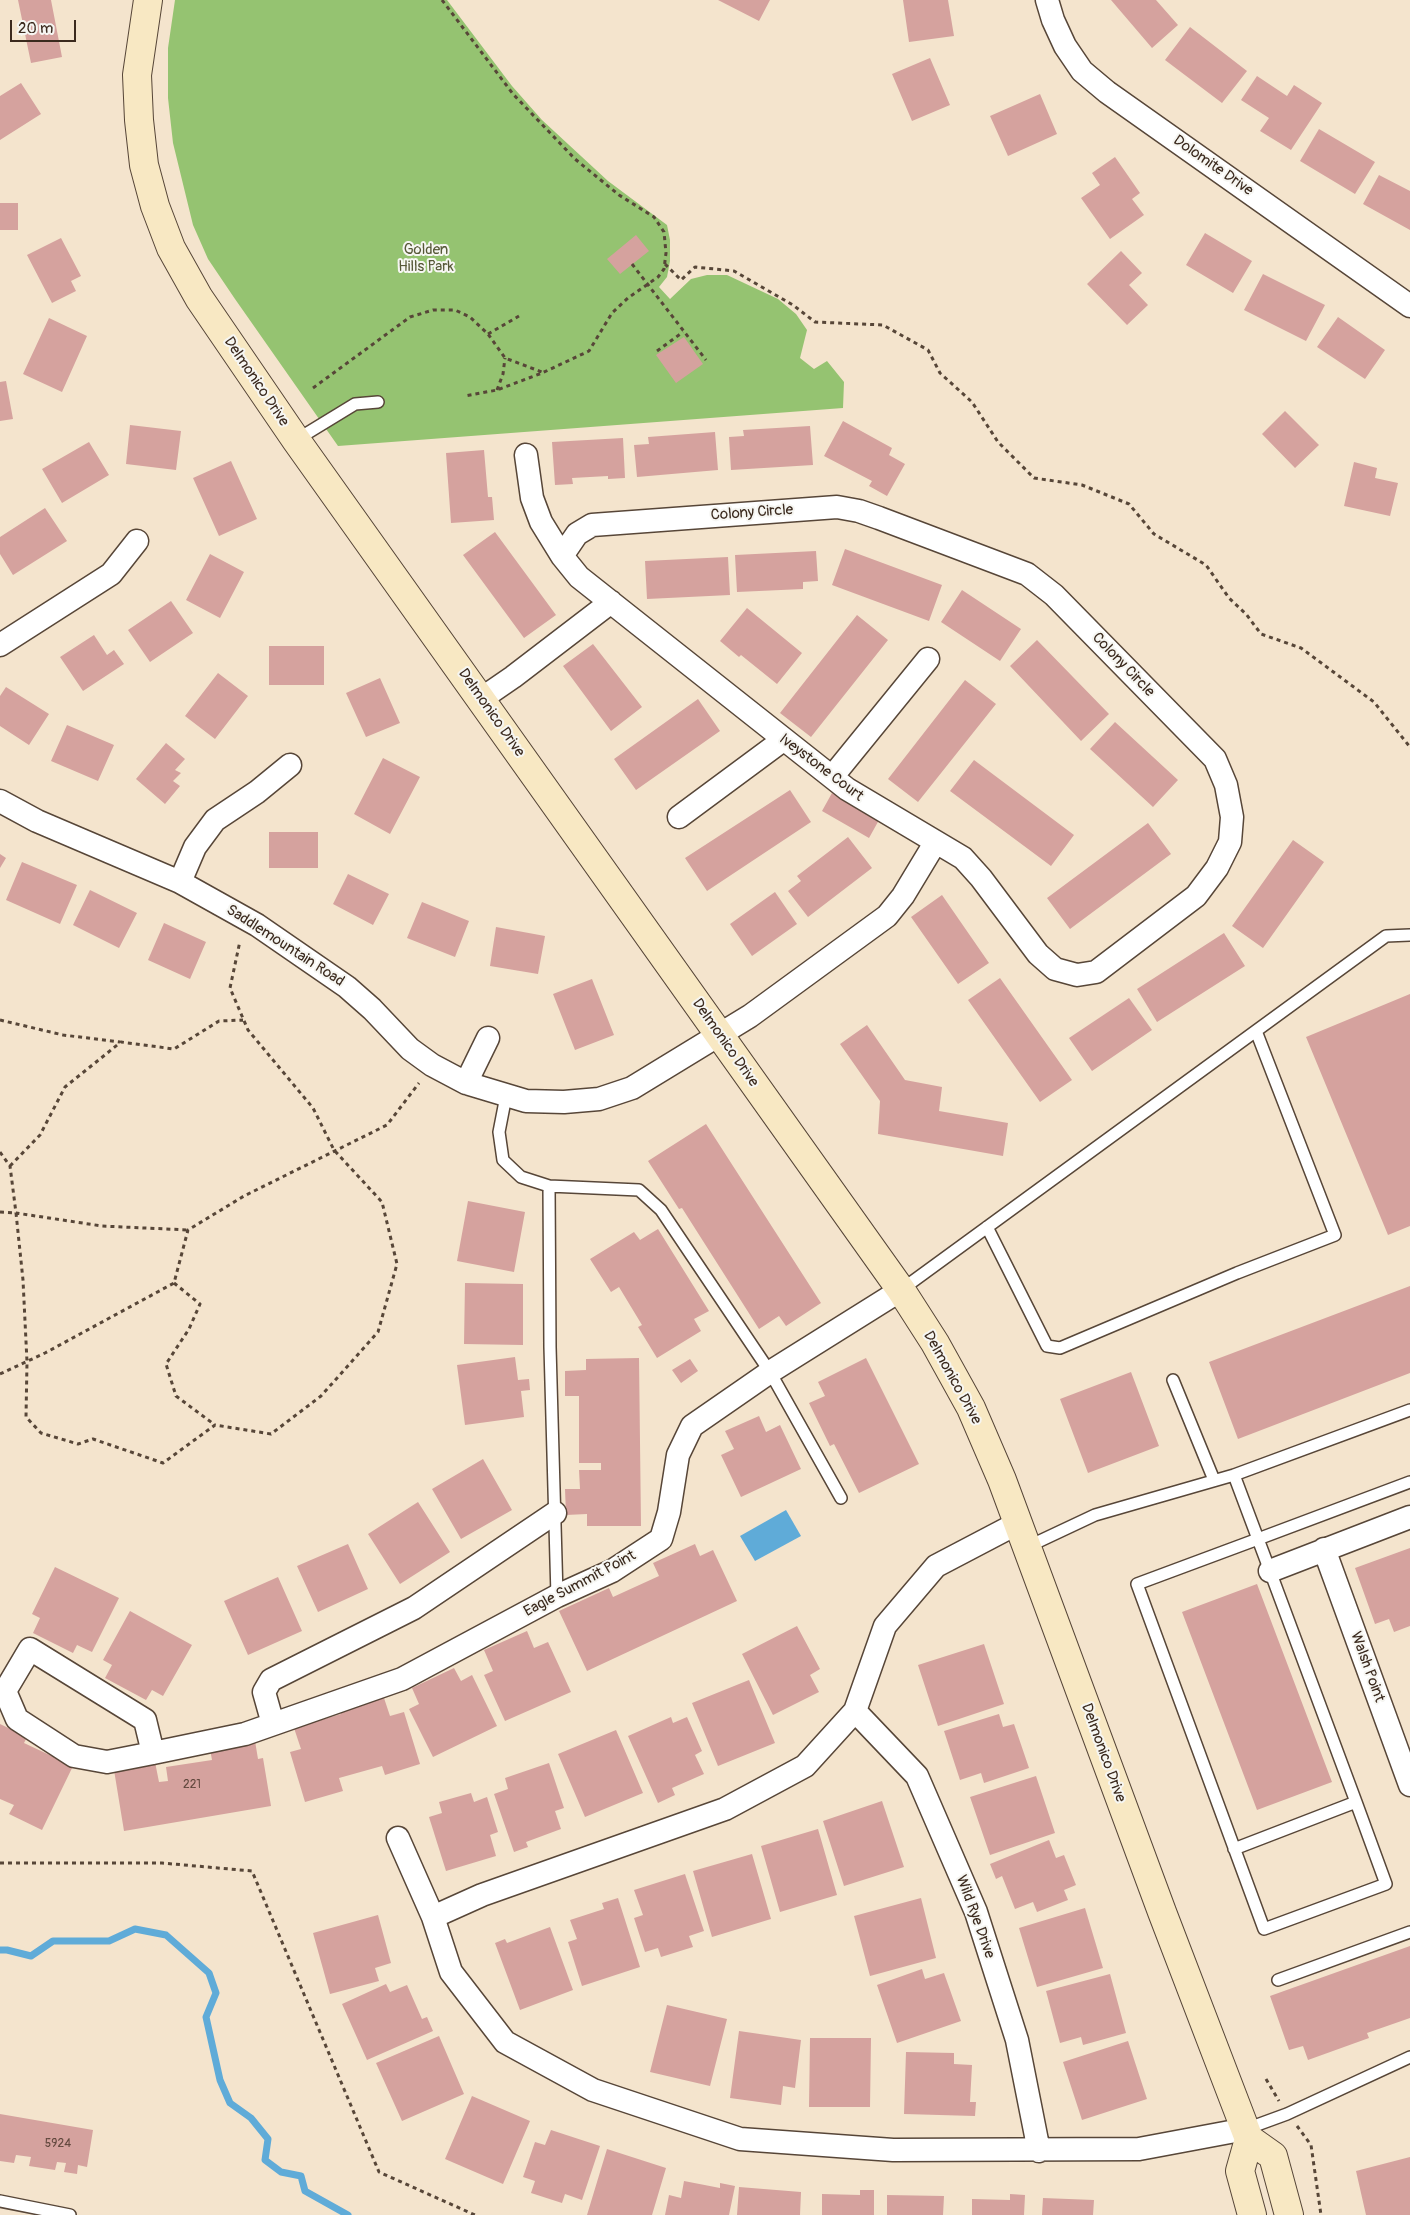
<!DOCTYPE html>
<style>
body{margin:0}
#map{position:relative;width:1410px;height:2215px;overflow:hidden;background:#f4e4cd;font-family:Pangolin,sans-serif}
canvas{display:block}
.scale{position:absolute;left:10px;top:20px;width:66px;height:22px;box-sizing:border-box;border:2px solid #3b2a1e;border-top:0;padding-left:6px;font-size:15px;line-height:18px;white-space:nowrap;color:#3b2a1e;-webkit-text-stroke:4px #f6f6f2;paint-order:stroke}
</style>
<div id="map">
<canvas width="1410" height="2215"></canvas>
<div class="scale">20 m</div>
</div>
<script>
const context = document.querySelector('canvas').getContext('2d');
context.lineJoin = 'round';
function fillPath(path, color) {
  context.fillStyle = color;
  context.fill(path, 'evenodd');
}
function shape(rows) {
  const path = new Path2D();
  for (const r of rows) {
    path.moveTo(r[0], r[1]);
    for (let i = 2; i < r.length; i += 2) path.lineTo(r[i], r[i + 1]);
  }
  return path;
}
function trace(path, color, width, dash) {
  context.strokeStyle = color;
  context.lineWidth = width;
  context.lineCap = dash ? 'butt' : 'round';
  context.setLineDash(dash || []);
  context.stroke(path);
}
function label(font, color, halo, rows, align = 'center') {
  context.font = font + ' Pangolin,sans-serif';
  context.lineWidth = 4;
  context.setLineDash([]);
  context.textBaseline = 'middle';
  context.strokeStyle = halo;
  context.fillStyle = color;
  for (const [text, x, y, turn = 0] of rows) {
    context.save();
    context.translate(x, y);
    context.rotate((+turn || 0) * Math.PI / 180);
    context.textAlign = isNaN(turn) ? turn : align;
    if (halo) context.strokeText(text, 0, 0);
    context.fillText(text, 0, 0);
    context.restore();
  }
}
const green = shape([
 [175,0,447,0,512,86,542,120,608,181,667,225,670,240,670,261,667,277,659,287,670,299,691,279,707,275,727,275,778,299,796,314,807,330,800,358,814,369,827,361,844,382,843,408,338,446,235,299,208,259,193,225,173,143,168,98,168,48]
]);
const water = shape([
 [786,1510,801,1536,755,1561,740,1536]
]);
const stream = shape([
 [0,1950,7,1950,31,1956,53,1941,109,1941,135,1929,166,1935,209,1973,216,1993,206,2017,220,2080,230,2103,251,2118,268,2139,265,2160,281,2172,301,2176,305,2191,348,2215]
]);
const building = shape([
 [18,0,51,0,62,57,31,63],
 [718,0,770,0,759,21],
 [903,0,948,0,954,36,909,42],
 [1111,0,1156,0,1178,25,1152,48],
 [1190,27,1247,71,1222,103,1165,60],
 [930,58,950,105,912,121,892,74],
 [1257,76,1287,96,1294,85,1322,103,1291,150,1260,131,1269,118,1241,100],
 [21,83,41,114,0,140,0,96],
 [1040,94,1057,134,1008,156,990,116],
 [1319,129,1375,162,1355,194,1300,161],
 [1115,157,1140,193,1132,199,1144,215,1110,239,1081,198,1100,185,1092,173],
 [1379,175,1410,191,1410,230,1363,204],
 [0,203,18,203,18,230,0,230],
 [1205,233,1252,261,1233,293,1186,265],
 [636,235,649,251,620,274,607,259],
 [61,238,81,276,71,281,76,291,52,303,27,255],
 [1121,251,1142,273,1129,285,1148,305,1127,325,1087,284],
 [1263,274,1325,305,1306,341,1244,310],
 [1338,317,1385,350,1365,379,1317,347],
 [49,318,87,336,62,392,23,374],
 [684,337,703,364,676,383,656,355],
 [6,381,13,419,0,421,0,382],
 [1285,411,1319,445,1295,468,1262,434],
 [843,421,892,448,889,455,905,464,887,496,869,486,872,481,824,456],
 [130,425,181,431,176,470,126,464],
 [810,426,813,465,731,470,729,437,744,436,743,430],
 [715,432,718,470,637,477,634,445,649,444,648,437],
 [623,438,625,478,608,479,608,476,572,478,573,484,555,485,552,442],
 [89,442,109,475,62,503,42,469],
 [484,450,488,497,492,497,494,520,451,523,446,453],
 [231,461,257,519,219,536,193,478],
 [1354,462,1377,468,1375,478,1398,483,1390,516,1344,506],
 [45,508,67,541,13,575,0,554,0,537],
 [495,532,556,615,524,638,463,555],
 [845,549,942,585,929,621,832,585],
 [816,551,818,581,803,582,803,589,737,592,735,555],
 [210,554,244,572,220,618,186,600],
 [728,557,730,595,647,599,645,561],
 [962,590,1021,629,1000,661,941,622],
 [171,601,193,633,150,662,128,630],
 [747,608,802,653,777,684,741,655,739,657,720,641],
 [857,615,888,640,811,737,780,713],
 [94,635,107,655,114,650,124,664,83,691,60,657],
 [1037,640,1109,714,1081,741,1010,666],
 [593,644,642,707,611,731,563,666],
 [269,646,324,646,324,685,269,685],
 [218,673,248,696,215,739,185,716],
 [380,678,400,723,366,737,346,693],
 [965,680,996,704,918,802,888,779],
 [6,687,49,714,29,745,0,726,0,696],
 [698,699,720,731,636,790,614,759],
 [1115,722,1178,780,1153,807,1090,749],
 [67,725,114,745,98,781,51,761],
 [166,743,185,759,175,770,181,773,173,781,180,786,165,804,136,779],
 [383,758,420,777,390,834,354,814],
 [974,760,1074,835,1051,866,950,791],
 [790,790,811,822,707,891,685,858],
 [832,793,879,820,869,838,822,811],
 [1148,823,1171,854,1070,929,1047,898],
 [269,832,318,832,318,868,269,868],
 [848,837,872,868,808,917,788,891,801,881,797,876],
 [1293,840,1324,862,1263,948,1232,926],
 [0,854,6,858,0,868],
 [22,862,77,885,60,924,6,900],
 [348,874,389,894,373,925,333,904],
 [90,890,137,913,119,948,73,925],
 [775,892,797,924,752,956,730,924],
 [942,895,989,963,958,984,911,917],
 [422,902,469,921,455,957,407,938],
 [164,923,206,942,190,979,148,960],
 [496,927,545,936,538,974,490,966],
 [1224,933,1245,966,1157,1022,1137,989],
 [1000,978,1072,1080,1040,1102,968,1000],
 [592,979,614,1035,575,1050,553,994],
 [1410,994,1410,1226,1388,1235,1306,1037],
 [1129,998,1152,1030,1092,1071,1069,1038],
 [867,1025,905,1080,942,1087,939,1111,1008,1123,1003,1156,878,1134,880,1101,840,1044],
 [706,1124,821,1303,786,1326,779,1316,759,1329,682,1208,679,1209,648,1161],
 [468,1201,525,1212,514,1272,457,1261],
 [658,1229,709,1311,694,1319,701,1331,657,1358,638,1327,642,1325,619,1287,611,1292,590,1259,634,1232,640,1240],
 [465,1283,523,1284,523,1345,464,1344],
 [1410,1286,1410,1373,1238,1439,1209,1362],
 [515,1357,518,1380,529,1379,530,1390,521,1391,524,1417,465,1425,457,1365],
 [639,1358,641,1526,587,1526,587,1514,566,1515,565,1489,580,1489,579,1470,601,1470,601,1463,579,1463,579,1396,565,1396,565,1371,586,1370,586,1359],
 [866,1358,919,1464,859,1493,834,1444,830,1446,809,1403,825,1396,818,1382],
 [690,1359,698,1371,681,1383,672,1370],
 [1131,1372,1159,1446,1088,1473,1060,1399],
 [759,1416,766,1432,780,1425,801,1469,741,1497,721,1455,734,1449,725,1431],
 [483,1459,512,1510,461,1539,432,1489],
 [418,1502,450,1552,400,1584,368,1534],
 [348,1544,368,1589,318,1612,297,1566],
 [695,1544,700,1556,713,1550,737,1601,587,1671,559,1611,609,1588,613,1597,659,1576,653,1563],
 [1410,1548,1410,1626,1394,1632,1389,1619,1375,1624,1355,1568],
 [55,1567,119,1598,92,1652,77,1645,73,1653,33,1633,40,1618,32,1614],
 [278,1577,302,1631,248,1655,224,1601],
 [1257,1584,1332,1782,1257,1810,1182,1612],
 [130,1611,192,1645,163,1696,152,1690,146,1700,105,1678,112,1665,103,1660],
 [797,1626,820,1669,810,1675,819,1692,773,1715,742,1654],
 [527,1631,534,1648,548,1642,571,1692,505,1721,484,1675,493,1671,484,1650],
 [984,1644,1004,1704,938,1726,918,1665],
 [454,1668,461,1681,472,1675,497,1726,433,1757,409,1709,419,1704,412,1688],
 [749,1680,775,1743,718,1766,692,1703],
 [384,1698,390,1716,404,1712,420,1764,385,1775,382,1766,339,1778,343,1791,305,1802,290,1752,301,1749,294,1728,341,1714,340,1711],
 [999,1714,1003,1727,1014,1724,1029,1768,984,1783,981,1773,960,1780,944,1731],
 [671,1717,673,1723,687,1717,702,1751,695,1755,704,1774,672,1788,675,1795,658,1803,628,1736],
 [0,1724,27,1737,24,1743,73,1766,42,1830,9,1814,14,1805,0,1799],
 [616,1730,643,1793,585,1817,558,1754],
 [255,1741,258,1759,263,1758,271,1806,124,1831,114,1770,155,1762,159,1782,168,1781,166,1767,212,1760,210,1749],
 [549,1763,564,1808,555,1811,561,1829,526,1842,528,1847,514,1852,494,1794,508,1789,505,1778],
 [1036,1776,1055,1833,990,1855,970,1797],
 [471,1793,474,1802,487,1797,498,1832,490,1835,496,1856,446,1871,429,1817,442,1813,439,1802],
 [882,1801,904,1867,844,1886,823,1821],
 [818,1829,837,1895,780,1912,761,1846],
 [1049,1840,1056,1858,1064,1855,1076,1885,1064,1890,1068,1900,1037,1912,1033,1902,1015,1909,1002,1876,996,1879,990,1864],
 [752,1854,771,1919,712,1937,693,1871],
 [685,1874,704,1931,689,1936,693,1947,661,1957,658,1948,645,1952,634,1918,643,1915,634,1890],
 [618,1898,640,1967,582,1986,568,1942,577,1939,570,1920,604,1909,602,1903],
 [921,1898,936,1958,870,1976,854,1916],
 [1085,1908,1103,1968,1037,1987,1019,1928],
 [378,1915,391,1963,375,1968,379,1981,330,1994,313,1933],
 [550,1927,573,1990,520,2010,495,1943,505,1939,507,1943],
 [1410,1946,1410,2018,1367,2033,1369,2038,1308,2060,1303,2046,1289,2050,1270,1996],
 [922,1969,925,1979,944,1973,961,2021,897,2043,877,1985],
 [1110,1974,1126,2033,1083,2045,1081,2037,1060,2043,1046,1991],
 [386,1984,390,1992,407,1985,422,2019,427,2017,433,2031,367,2060,342,2004],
 [667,2005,727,2019,710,2086,650,2072],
 [739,2031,801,2040,795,2088,783,2086,781,2105,730,2098],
 [439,2036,464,2094,402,2121,376,2063],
 [810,2038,871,2038,870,2107,809,2107],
 [1128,2041,1147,2099,1082,2120,1063,2062],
 [906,2052,954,2053,954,2064,972,2065,970,2102,976,2102,975,2116,904,2114],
 [472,2096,530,2121,503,2184,445,2159],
 [0,2114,93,2130,87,2167,78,2165,77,2174,64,2172,66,2163,57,2162,55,2170,29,2166,31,2157,16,2155,14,2163,0,2161],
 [551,2130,600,2146,582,2200,565,2194,562,2203,531,2193,535,2181,523,2177,535,2142,545,2145],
 [607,2149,666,2168,652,2215,587,2215],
 [1410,2157,1410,2215,1366,2215,1356,2171],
 [684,2181,720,2188,720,2183,735,2186,729,2215,665,2215,669,2195,681,2198],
 [739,2187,801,2192,800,2215,737,2215],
 [860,2190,874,2190,874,2215,822,2215,822,2194,860,2195],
 [1010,2194,1025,2195,1024,2215,972,2215,972,2199,1010,2200],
 [887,2195,944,2196,943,2215,887,2215],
 [1043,2198,1094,2200,1093,2215,1042,2215]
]);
const path = shape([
 [442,0,513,94,575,159,619,195,654,217,664,232,666,253,664,269,658,277,628,298,612,313,589,351,542,373,497,390,465,396],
 [632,264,706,360],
 [665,264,681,280,695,267,734,271,793,305,815,322,883,325,928,350,940,373,972,402,998,442,1034,478,1082,485,1129,504,1154,534,1206,565,1229,598,1246,614,1261,634,1301,648,1374,702,1410,747],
 [488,334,519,316],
 [657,351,683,332],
 [313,388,410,317,433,310,455,310,470,317,488,334,505,358,542,372],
 [497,390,503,374,505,358],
 [0,1020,63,1035,120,1042],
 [0,1152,10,1166,16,1213,102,1226,188,1230],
 [10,1166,40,1135,65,1087,121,1042,174,1049,219,1021,243,1020],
 [0,1212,16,1213,23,1280,27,1362,26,1417,41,1433,78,1444,93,1439,163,1463,215,1425,271,1434,321,1396,378,1332,397,1264,382,1202,334,1150,313,1108,248,1030,230,988,240,941],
 [174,1283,200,1304,189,1329,166,1364,176,1396,215,1425],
 [0,1374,45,1353,174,1283,188,1230,244,1196,387,1125,419,1083],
 [0,1863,162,1863,252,1871,379,2172,475,2215],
 [1266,2079,1279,2101],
 [1297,2126,1311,2145,1321,2215]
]);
const lane = shape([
 [296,440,355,404,378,402],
 [506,1096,499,1132,503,1160,521,1177,549,1186,639,1190,661,1210,770,1372,841,1498],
 [549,1186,550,1347,557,1596],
 [987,1227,1047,1346,1060,1348,1237,1273,1335,1235,1256,1031],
 [901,1290,1386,936,1410,935],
 [1173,1380,1214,1480],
 [1234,1475,1270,1571,1356,1802,1386,1884,1264,1929,1137,1584,1258,1539,1410,1482],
 [1027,1547,1095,1515,1234,1475,1410,1410],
 [1234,1849,1356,1802],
 [1278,1980,1410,1932],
 [1246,2129,1287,2114,1410,2057],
 [0,2201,70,2215]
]);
const street = shape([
 [1047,0,1053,20,1065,46,1082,71,1107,92,1410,306],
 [526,455,532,498,541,522,562,556,579,577,847,789,963,858,981,878,1038,954,1055,969,1077,975,1096,972,1196,896,1217,868,1230,842,1232,817,1226,785,1215,759,1054,595,1027,574,879,518,859,511,837,507,592,525,577,534,562,556],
 [0,645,111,574,137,541],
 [481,699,513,677,611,602],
 [832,777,928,659],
 [0,801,37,821,180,882,257,925,347,987,372,1009,410,1049,432,1065,466,1083,526,1101,564,1102,599,1099,632,1088,750,1016,887,916,903,896,935,843],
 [679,817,783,740],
 [180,882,195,847,215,820,257,792,290,765],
 [466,1083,488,1038],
 [1018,1523,936,1566,885,1626,855,1711,805,1766,725,1809,482,1895,433,1917,451,1972,505,2042,593,2090,740,2139,893,2150,1139,2149,1246,2129],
 [1324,1549,1410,1785],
 [1270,1571,1410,1517],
 [855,1711,917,1776,976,1912,1017,2040,1039,2151],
 [273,1724,264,1692,271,1680,414,1608,555,1513],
 [153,1753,145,1720,30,1649,5,1691,17,1719,74,1756,107,1762,153,1753,245,1734,402,1679,557,1596,612,1571,661,1539,669,1512,678,1455,692,1426,770,1372,901,1290],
 [398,1838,433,1917]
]);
const secondary = shape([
 [148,0,137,75,139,120,144,165,155,206,171,248,199,298,296,440,901,1290,935,1343,971,1408,1002,1480,1162,1912,1249,2139,1273,2156,1289,2215],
 [1249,2139,1240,2171,1252,2215]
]);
const numberNames = [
 ["221",192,1785],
 ["5924",58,2144]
];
const streetNames = [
 ["Dolomite Drive",1213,166,35],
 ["Delmonico Drive",256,382,56],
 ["Colony Circle",752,513,-4],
 ["Colony Circle",1123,665,46],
 ["Delmonico Drive",491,713,55],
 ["Iveystone Court",821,768,37],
 ["Saddlemountain Road",285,946,33],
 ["Delmonico Drive",725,1043,55],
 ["Delmonico Drive",952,1378,61],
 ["Eagle Summit Point",580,1584,-28],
 ["Walsh Point",1367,1667,70],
 ["Delmonico Drive",1103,1753,70],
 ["Wild Rye Drive",975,1917,70]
];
const parkNames = [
 ["Golden",426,250],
 ["Hills Park",426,267]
];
fillPath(green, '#95c371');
fillPath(water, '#5fabd8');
trace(stream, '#5fabd8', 7);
fillPath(building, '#d5a29e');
trace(lane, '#574638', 14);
trace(street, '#574638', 25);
trace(secondary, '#574638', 30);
trace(path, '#574638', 3, [4, 4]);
trace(lane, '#fff', 11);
trace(street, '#fff', 22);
trace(secondary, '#f8e8c3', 28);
label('12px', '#62483e', null, numberNames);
label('15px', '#3b2a1e', '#f6f6f2', streetNames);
label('15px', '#565837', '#f6f6f2', parkNames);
</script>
